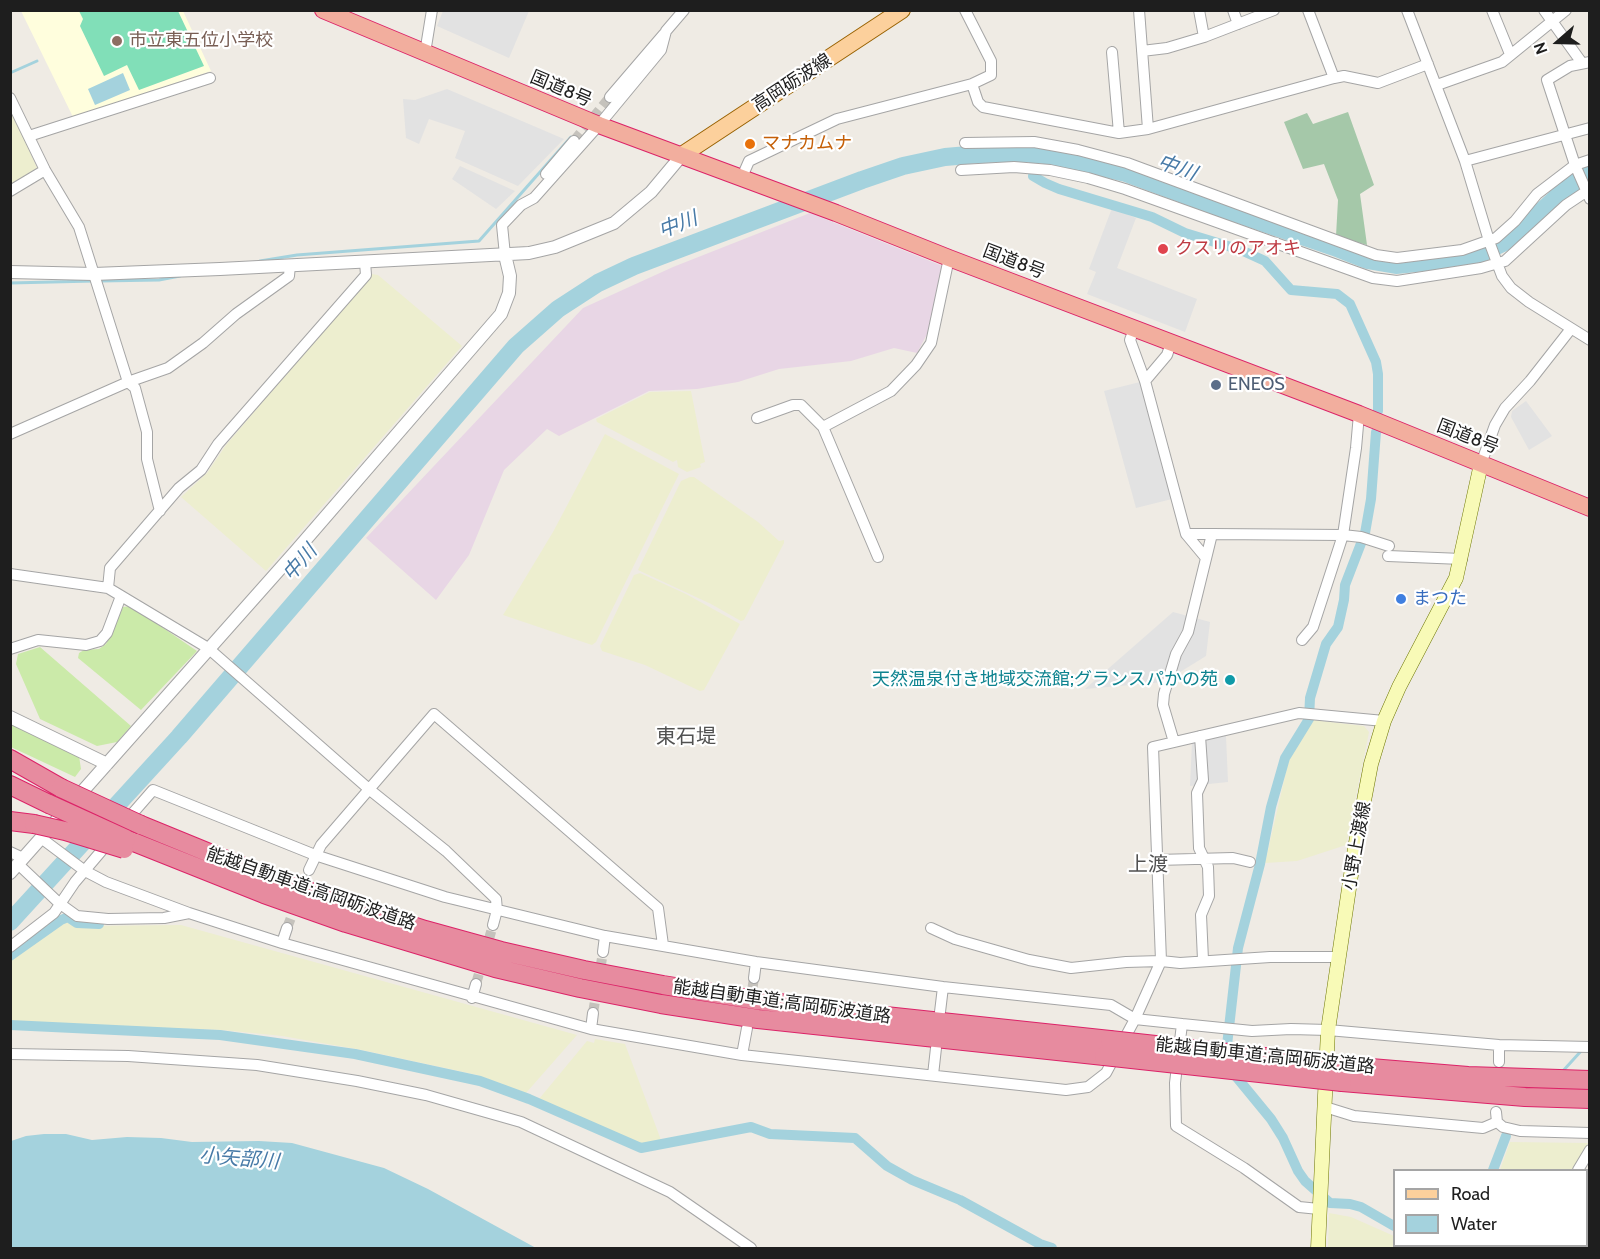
<!DOCTYPE html>
<meta charset="utf-8">
<style>
body{margin:0}
#map{position:relative;width:1600px;height:1259px;overflow:hidden;background:#efebe4;font-family:Cabin,sans-serif}
canvas{display:block}
.frame{position:absolute;inset:0;border:12px solid #1e1e1e;pointer-events:none}
.legend{position:absolute;left:1393px;top:1169px;width:195px;height:78px;box-sizing:border-box;background:#fff;border:2px solid #a5a5a5;margin:0;padding:8px 10px;list-style:none;font-size:18px;color:#1e1e1e}
.legend li{display:flex;align-items:center;gap:12px;height:30px}
.legend b{width:30px;border:2px solid #a5a5a5}
.north{position:absolute;left:1528px;top:12px;width:60px;height:60px;-webkit-text-stroke:4px #fff;paint-order:stroke;rotate:250deg;font-size:16px;font-weight:700;line-height:24px;text-align:center;color:#1e1e1e}
.north::after{content:'';display:block;margin:auto;width:21px;height:27px;background:#1e1e1e;clip-path:polygon(50% 0,100% 100%,50% 72%,0 100%)}
</style>
<div id="map">
<canvas width="1600" height="1259"></canvas>
<div class="frame"></div>
<ul class="legend">
<li><b style="height:8px;background:#fcd09c"></b>Road</li>
<li><b style="height:16px;background:#a4d2dd"></b>Water</li>
</ul>
<div class="north">N</div>
</div>
<script>
const context = document.querySelector('canvas').getContext('2d');
context.lineJoin = 'round';
function fillPath(path, color) {
  context.fillStyle = color;
  context.fill(path, 'evenodd');
}
function shape(rows) {
  const path = new Path2D();
  for (const r of rows) {
    path.moveTo(r[0], r[1]);
    for (let i = 2; i < r.length; i += 2) path.lineTo(r[i], r[i + 1]);
  }
  return path;
}
function trace(path, color, width, dash) {
  context.strokeStyle = color;
  context.lineWidth = width;
  context.lineCap = dash ? 'butt' : 'round';
  context.setLineDash(dash || []);
  context.stroke(path);
}
function label(font, color, halo, rows, align = 'center') {
  context.font = font + ' Cabin,"Noto Sans JP",sans-serif';
  context.lineWidth = 4.5;
  context.setLineDash([]);
  context.textBaseline = 'middle';
  context.strokeStyle = halo;
  context.fillStyle = color;
  for (const [text, x, y, turn = 0] of rows) {
    context.save();
    context.translate(x, y);
    context.rotate((+turn || 0) * Math.PI / 180);
    context.textAlign = isNaN(turn) ? turn : align;
    if (halo) context.strokeText(text, 0, 0);
    context.fillText(text, 0, 0);
    context.restore();
  }
}
const industrial = shape([
 [810,213,945,267,933,323,917,353,894,348,851,361,779,369,738,382,697,389,649,391,559,436,547,429,504,470,469,555,436,600,366,538,583,308,673,267]
]);
const education = shape([
 [21,11,183,11,211,71,73,117]
]);
const farmland = shape([
 [10,107,37,168,35,172,11,184],
 [372,274,378,275,462,346,266,571,181,497,207,473,226,445],
 [691,391,705,462,700,464,701,467,687,472,678,467,677,460,673,462,597,422,596,419,650,392],
 [605,434,679,474,596,642,592,645,503,615,553,532],
 [690,477,694,477,758,522,779,541,784,540,784,543,744,620,741,621,711,604,638,570,681,481],
 [640,573,686,594,740,624,704,690,700,691,645,665,602,651,600,646,634,575],
 [1312,720,1364,726,1369,732,1346,845,1297,861,1265,863,1289,759],
 [67,920,80,926,181,925,577,1035,526,1093,477,1075,362,1050,282,1036,223,1030,11,1023,12,957],
 [595,1039,625,1044,661,1140,645,1145,635,1143,610,1130,539,1099,587,1041,594,1043],
 [1510,1142,1588,1143,1572,1170,1500,1170],
 [1329,1213,1351,1217,1394,1236,1394,1246,1404,1246,1403,1247,1328,1248]
]);
const grass = shape([
 [131,606,197,651,141,710,78,658,79,653,84,650,99,649,106,644,123,607],
 [40,647,131,726,117,742,97,746,40,719,16,664,18,654],
 [11,723,79,756,81,769,75,777,11,747]
]);
const cemetery = shape([
 [1348,112,1374,185,1360,194,1367,245,1336,236,1338,200,1324,164,1303,169,1284,122,1307,113,1313,124]
]);
const pitch = shape([
 [79,11,178,11,204,66,139,90,127,65,104,76,80,26,83,19]
]);
const parking = shape([
 [443,11,443,10,529,11,509,58,437,26],
 [447,89,564,139,518,186,455,158,465,131,429,119,419,144,406,138,403,99,415,100],
 [460,166,515,191,496,209,452,179],
 [1112,208,1136,218,1117,268,1197,299,1185,332,1087,294,1096,272,1089,269],
 [1140,382,1172,499,1136,508,1104,391],
 [1526,401,1552,436,1529,450,1511,417,1512,411],
 [1173,612,1210,622,1206,656,1164,682,1085,689],
 [1226,736,1228,782,1190,786,1192,742]
]);
const water = shape([
 [123,73,130,90,95,105,88,89],
 [44,1134,66,1134,92,1140,127,1137,161,1138,192,1142,259,1141,292,1143,384,1168,428,1189,536,1248,11,1248,11,1141,26,1136]
]);
const stream = shape([
 [10,73,37,61],
 [260,261,297,255,479,241,571,137],
 [100,281,159,280,180,276],
 [10,283,94,281],
 [1562,1072,1582,1050]
]);
const canal = shape([
 [1034,162,1035,153],
 [1034,172,1033,176,1045,183,1059,189,1152,217,1185,233,1241,250,1265,261,1291,290,1337,294,1350,304,1376,362,1378,374,1378,411],
 [1376,432,1371,499,1365,533,1345,585,1344,600,1338,627,1326,644,1310,698,1309,719,1285,758,1271,807,1260,864,1238,948,1225,1063,1271,1119,1283,1138,1298,1171,1305,1181,1330,1203,1350,1204,1361,1207,1394,1226],
 [10,956,61,920,68,917,77,923,99,924],
 [10,1025,220,1035,355,1054,480,1081,529,1099,641,1148,751,1127,770,1134,855,1138,887,1166,912,1180,960,1200,1040,1244,1052,1248],
 [1493,1170,1506,1136],
 [1410,1248,1420,1246]
]);
const river = shape([
 [10,922,179,737,516,346,558,309,598,283,634,266,862,180,903,166,945,157,980,154,1035,153,1126,173,1220,208,1334,247,1367,260,1396,265,1445,260,1480,254,1511,239,1554,200,1564,189,1590,173]
]);
const minorTunnel = shape([
 [574,141,610,97],
 [287,928,309,870],
 [476,984,493,925],
 [750,1004,754,978],
 [593,1013,603,952]
]);
const minor = shape([
 [1139,10,1148,129],
 [1199,10,1204,37],
 [1233,10,1238,24],
 [1308,10,1334,78,1344,76,1378,83,1428,64],
 [1407,10,1465,161,1490,244,1502,276,1511,288,1529,302,1590,340],
 [1492,10,1510,54],
 [1544,10,1582,63],
 [1142,51,1167,48,1204,37,1274,10],
 [1112,52,1119,133],
 [425,53,432,10],
 [1590,62,1570,66,1547,80,1575,165,1590,199],
 [972,84,978,102,983,107,1119,133,1148,129,1334,78],
 [1437,85,1502,62,1566,10],
 [610,97,664,34],
 [10,98,45,170,79,227,128,382,135,388,147,432,147,459,160,511],
 [29,136,210,78],
 [965,143,1034,142,1078,150,1127,163,1376,255,1397,258,1462,250,1496,238,1515,221,1537,194,1575,165,1590,160],
 [1465,161,1590,128],
 [961,170,1014,167,1050,170,1088,178,1125,189,1373,278,1397,281,1481,268,1505,261,1566,205,1590,189],
 [546,174,574,141],
 [742,177,749,161,837,119,972,84,991,75,991,61,965,10],
 [10,191,45,170],
 [505,255,502,225,521,205,534,198,599,125,661,50,666,31,684,10],
 [1134,329,1130,340,1145,381,1186,534,1212,534],
 [1145,381,1167,355,1171,343],
 [757,418,793,405,801,405,823,427],
 [10,434,128,382,168,368,203,343,236,314,289,276,290,265],
 [1481,464,1495,425,1505,408,1530,381,1570,330],
 [1186,534,1206,558],
 [1388,556,1462,559],
 [878,557,823,427,891,391,916,365,931,343,949,258],
 [10,574,108,588,208,648,370,790,446,851,496,899,497,910,493,925],
 [108,588,110,568,179,488,201,470,218,444,366,275,365,262],
 [1302,640,1313,627,1343,535,1356,448,1359,414],
 [10,649,38,640,86,645,100,641,107,633,121,596],
 [1200,736,1203,780,1197,793,1199,848,1208,867,1209,896,1201,915,1203,960],
 [1174,742,1163,705,1164,694,1176,654,1188,632,1212,534,1343,535,1361,537,1389,546],
 [126,821,153,790,315,855,445,897,605,936,756,962,943,987,1111,1005,1135,1019,1182,1024,1252,1031,1291,1029,1328,1030,1499,1045,1590,1047],
 [41,838,85,871,106,882,189,913,282,943,591,1029,742,1055,1066,1090,1088,1087,1106,1073,1135,1019,1161,961,1153,747,1299,713,1384,721],
 [10,852,23,858],
 [1157,860,1233,858,1250,862],
 [18,864,59,903,77,916,108,919,164,918,189,913],
 [309,870,321,845,434,714,658,908,663,945],
 [931,928,955,939,1029,960,1071,968,1126,962,1161,961,1180,963,1270,957,1339,957],
 [282,943,287,928],
 [10,947,54,913,75,882,109,842],
 [603,952,605,936],
 [754,978,756,962],
 [472,998,476,984],
 [940,1012,943,987],
 [1182,1024,1175,1083,1176,1126,1244,1168,1299,1207,1319,1209],
 [591,1029,593,1013],
 [10,1054,128,1056,257,1065,357,1081,426,1095,521,1122,670,1192,751,1248],
 [742,1055,747,1028],
 [1499,1062,1499,1045],
 [933,1075,936,1048],
 [1325,1107,1354,1116,1483,1128,1497,1122],
 [1496,1112,1497,1122,1503,1127,1520,1131,1590,1133],
 [1578,1170,1590,1150],
 [1534,1248,1536,1246]
]);
const tertiary = shape([
 [10,272,94,274,220,269,529,253,555,247,614,223,651,192,682,155],
 [10,717,107,764],
 [10,873,295,552,501,314,509,293,510,276,505,255]
]);
const secondary = shape([
 [1318,1248,1328,1030,1355,848,1371,764,1384,721,1399,687,1456,578,1481,464]
]);
const primary = shape([
 [682,155,902,10]
]);
const trunk = shape([
 [323,10,599,125,836,213,949,258,1359,414,1590,508]
]);
const motorway = shape([
 [10,759,61,788],
 [10,785,49,804],
 [10,821,34,824],
 [141,825,273,879,348,905,425,930,501,951,584,970,663,985,756,1000,848,1012,1110,1040],
 [131,841,264,894,346,923,495,968,580,988,661,1004,758,1019,1104,1056],
 [1346,1066,1468,1076,1590,1080],
 [1342,1082,1525,1097,1590,1099]
]);
const motorwayBridge = shape([
 [61,788,141,825],
 [49,804,126,839],
 [34,824,65,831,124,849],
 [1110,1040,1346,1066],
 [1104,1056,1342,1082]
]);
const markers = [
 [117,41,6,"#8d6e63"],
 [750,144,6,"#e8710a"],
 [1163,249,6,"#e0444e"],
 [1216,385,6,"#5c6f8a"],
 [1401,599,6,"#3f7fe0"],
 [1230,680,6,"#0f9aa8"]
];
const educationNames = [
 ["市立東五位小学校",129,41]
];
const streetNames = [
 ["高岡砺波線",792,83,-33],
 ["国道8号",561,89,23],
 ["国道8号",1014,262,21],
 ["国道8号",1468,437,21],
 ["小野上渡線",1357,846,-80],
 ["能越自動車道;高岡砺波道路",311,889,19],
 ["能越自動車道;高岡砺波道路",782,1002,8],
 ["能越自動車道;高岡砺波道路",1265,1056,6]
];
const foodNames = [
 ["マナカムナ",762,144]
];
const healthNames = [
 ["クスリのアオキ",1175,249]
];
const serviceNames = [
 ["ENEOS",1228,385]
];
const shopNames = [
 ["まつた",1413,599]
];
const cultureNames = [
 ["天然温泉付き地域交流館;グランスパかの苑",1218,680]
];
const waterNames = [
 ["中川",1177,168,20],
 ["中川",678,225,-21],
 ["中川",300,563,-49],
 ["小矢部川",239,1159,5]
];
const neighbourhoodNames = [
 ["東石堤",686,737],
 ["上渡",1148,865]
];
fillPath(industrial, '#e8d6e5');
fillPath(education, '#fffedd');
fillPath(farmland, '#edeecf');
fillPath(grass, '#cbeaa9');
fillPath(cemetery, '#a5c8a9');
fillPath(pitch, '#81dfb8');
fillPath(parking, '#e2e2e2');
fillPath(water, '#a4d2dd');
trace(stream, '#a4d2dd', 3);
trace(canal, '#a4d2dd', 10);
trace(river, '#a4d2dd', 18);
trace(minorTunnel, '#c5c2bc', 10, [10, 5]);
trace(minor, '#a5a5a5', 12);
trace(tertiary, '#a5a5a5', 14);
trace(secondary, '#6d7604', 15);
trace(primary, '#986100', 18);
trace(trunk, '#dc2368', 18);
trace(motorway, '#dc2368', 20);
trace(minor, '#fff', 10);
trace(tertiary, '#fff', 12);
trace(secondary, '#f8fab7', 14);
trace(primary, '#fcd09c', 16);
trace(trunk, '#f2ae9e', 16);
trace(motorway, '#e78b9f', 18);
trace(motorwayBridge, '#dc2368', 20, []);
trace(motorwayBridge, '#e78b9f', 18);
for (const [x, y, r, color] of markers) {
  const dot = new Path2D();
  dot.arc(x, y, r, 0, 2 * Math.PI);
  context.fillStyle = color;
  context.fill(dot);
  trace(dot, '#fff', 2);
}
label('18px', '#785e54', '#fff', educationNames, 'left');
label('18px', '#1e1e1e', '#fff', streetNames);
label('18px', '#c56008', '#fff', foodNames, 'left');
label('18px', '#be3a42', '#fff', healthNames, 'left');
label('18px', '#4e5e75', '#fff', serviceNames, 'left');
label('18px', '#366cbe', '#fff', shopNames, 'left');
label('18px', '#0d838f', '#fff', cultureNames, 'right');
label('italic 20px', '#477aa7', '#fff', waterNames);
label('20px', '#515151', '#fff', neighbourhoodNames);
</script>
